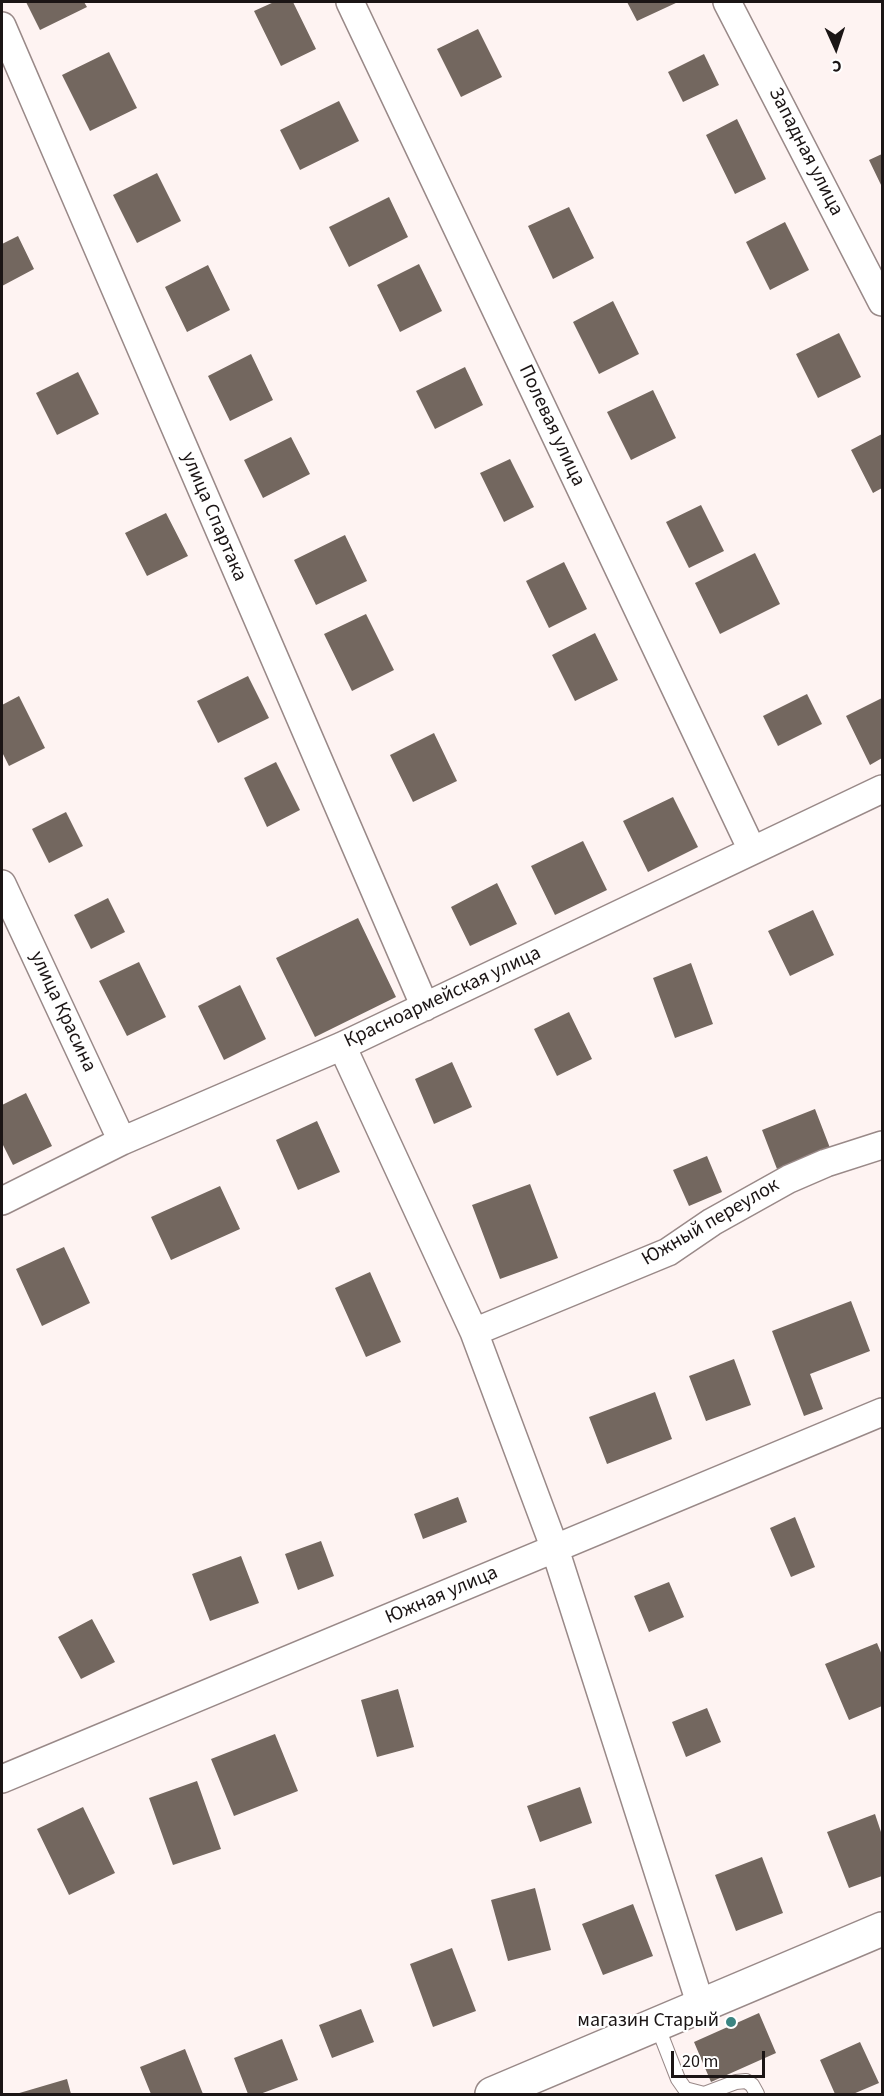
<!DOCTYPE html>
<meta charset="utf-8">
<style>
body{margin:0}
#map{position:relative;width:884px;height:2096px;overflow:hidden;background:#fef3f2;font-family:"Source Sans 3",sans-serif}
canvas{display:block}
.frame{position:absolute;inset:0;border:3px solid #1b1515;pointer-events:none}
.north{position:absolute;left:806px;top:18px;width:60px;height:60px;-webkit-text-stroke:4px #fff;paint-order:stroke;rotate:177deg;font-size:16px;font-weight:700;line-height:24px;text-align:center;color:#1b1515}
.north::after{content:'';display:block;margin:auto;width:21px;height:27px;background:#1b1515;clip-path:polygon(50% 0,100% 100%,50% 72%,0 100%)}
.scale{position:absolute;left:671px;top:2051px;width:94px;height:27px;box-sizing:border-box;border:3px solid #1b1515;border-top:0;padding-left:8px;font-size:18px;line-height:21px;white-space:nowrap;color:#1b1515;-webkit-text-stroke:4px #fff;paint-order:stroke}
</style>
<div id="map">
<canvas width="884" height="2096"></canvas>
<div class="frame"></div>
<div class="north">С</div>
<div class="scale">20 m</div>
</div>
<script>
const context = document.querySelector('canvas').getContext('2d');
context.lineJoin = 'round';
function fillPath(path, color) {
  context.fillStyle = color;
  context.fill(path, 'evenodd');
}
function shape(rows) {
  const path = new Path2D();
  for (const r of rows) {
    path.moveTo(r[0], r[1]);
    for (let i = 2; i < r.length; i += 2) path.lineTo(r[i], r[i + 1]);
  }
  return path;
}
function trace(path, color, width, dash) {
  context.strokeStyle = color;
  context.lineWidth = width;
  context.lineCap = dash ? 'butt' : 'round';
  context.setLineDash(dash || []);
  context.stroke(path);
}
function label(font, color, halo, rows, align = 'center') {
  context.font = font + ' "Source Sans 3",sans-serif';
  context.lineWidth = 4.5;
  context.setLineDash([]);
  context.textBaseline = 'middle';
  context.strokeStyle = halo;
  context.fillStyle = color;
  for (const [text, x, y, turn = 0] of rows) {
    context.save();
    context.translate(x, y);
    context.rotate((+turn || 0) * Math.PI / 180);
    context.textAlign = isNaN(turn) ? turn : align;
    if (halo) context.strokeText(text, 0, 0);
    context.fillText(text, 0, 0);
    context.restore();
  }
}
const building = shape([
 [26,2,84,2,87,7,40,30],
 [274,2,293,2,316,49,281,66,254,11],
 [627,2,678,2,637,21],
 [478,29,502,77,461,97,437,49],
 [109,52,137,108,90,131,62,75],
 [704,54,719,85,683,102,668,72],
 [339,101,359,141,300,170,280,130],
 [737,119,766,179,735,194,706,135],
 [882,154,882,187,869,160],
 [157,173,181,221,137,243,113,195],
 [389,197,408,237,349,267,329,227],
 [569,207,594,258,553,279,528,226],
 [785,222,809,270,770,290,746,242],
 [18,236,34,269,2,286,2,244],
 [419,264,442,311,400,332,377,285],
 [208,265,230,310,187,332,165,287],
 [613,301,639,354,599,374,573,322],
 [839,333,861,377,818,398,796,354],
 [251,354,273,400,230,421,208,376],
 [465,367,483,405,435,429,416,391],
 [78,372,99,414,57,435,36,393],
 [653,390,676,438,631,460,607,412],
 [882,434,882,488,873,493,851,450],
 [291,437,310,474,263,498,244,460],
 [510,459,534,507,504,522,480,473],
 [701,505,724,551,689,568,666,522],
 [166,513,188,556,147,576,125,533],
 [345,535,367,581,316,605,294,560],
 [755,553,780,604,720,634,695,583],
 [564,562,587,609,549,628,526,581],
 [366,614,394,670,352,691,324,634],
 [595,633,618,680,575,701,552,655],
 [248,676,269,718,218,743,197,701],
 [807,694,822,724,778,746,763,716],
 [19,696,45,748,9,766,2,752,2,705],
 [882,698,882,758,870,765,846,716],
 [434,733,457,781,413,802,390,755],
 [276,762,300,810,267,827,244,778],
 [673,797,698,847,648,872,623,821],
 [66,812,83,846,49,863,32,829],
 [583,841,607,890,555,915,531,866],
 [497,883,517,924,470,946,451,907],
 [108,898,125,932,91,949,74,915],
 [813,910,834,955,790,976,768,931],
 [358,918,396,997,315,1037,276,958],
 [139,962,166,1017,127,1036,99,981],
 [691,963,713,1024,675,1038,653,978],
 [240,985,266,1039,224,1060,198,1006],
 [569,1012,592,1059,557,1076,534,1029],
 [452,1062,472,1107,434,1124,415,1079],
 [26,1093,52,1146,13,1165,2,1143,2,1105],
 [815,1109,830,1148,777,1169,762,1130],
 [317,1121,340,1172,298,1190,276,1140],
 [707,1156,722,1192,689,1206,673,1170],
 [530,1184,558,1258,500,1279,472,1205],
 [220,1186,240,1229,171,1260,151,1217],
 [64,1247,90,1303,42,1326,16,1269],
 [370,1272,401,1342,366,1357,335,1288],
 [851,1301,870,1351,810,1374,823,1409,804,1416,772,1331],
 [734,1359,751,1405,706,1421,689,1376],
 [655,1392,672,1439,607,1464,589,1417],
 [458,1497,467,1522,423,1539,414,1514],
 [795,1517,815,1567,791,1577,770,1528],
 [321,1541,334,1576,298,1590,285,1554],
 [241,1556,259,1603,210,1621,192,1574],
 [669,1582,684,1617,649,1632,634,1596],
 [92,1619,115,1662,81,1679,58,1637],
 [877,1643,882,1655,882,1706,849,1720,825,1664],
 [398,1689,414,1747,377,1757,361,1700],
 [707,1708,721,1742,686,1757,672,1722],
 [275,1734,298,1791,234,1816,211,1759],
 [197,1781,221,1849,173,1865,149,1798],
 [580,1787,592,1823,540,1842,527,1806],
 [83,1807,115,1873,69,1895,37,1829],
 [875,1814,882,1835,882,1876,849,1888,827,1832],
 [762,1857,783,1913,736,1931,715,1875],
 [535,1888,551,1950,508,1961,491,1900],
 [633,1904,653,1956,603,1975,582,1924],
 [452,1948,476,2011,433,2027,410,1964],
 [361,2009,374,2042,332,2058,319,2025],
 [759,2013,776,2053,711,2082,694,2042],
 [282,2039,298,2080,260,2094,248,2094,234,2058],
 [860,2042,879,2083,853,2094,835,2094,820,2060],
 [185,2049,203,2094,151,2094,140,2067],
 [67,2079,71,2094,16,2094]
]);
const service = shape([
 [657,2025,678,2079,685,2089,704,2094,736,2082,746,2081,752,2085,757,2094]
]);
const minor = shape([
 [350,2,752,850],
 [727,2,882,302],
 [2,26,425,1007],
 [2,884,122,1141],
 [342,1046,474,1332,555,1549,701,2006],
 [2,1201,122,1141,342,1046,882,789],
 [474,1332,668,1252,712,1222,789,1179,826,1163,882,1145],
 [2,1779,882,1412]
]);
const secondary = shape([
 [492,2094,882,1929]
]);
const markers = [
 [731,2022,6,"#3b8481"]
];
const streetNames = [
 ["Западная улица",805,152,63],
 ["Полевая улица",551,426,65],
 ["улица Спартака",213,517,67],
 ["Красноармейская улица",443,998,-25],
 ["улица Красина",62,1012,65],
 ["Южный переулок",711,1223,-30],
 ["Южная улица",442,1596,-23]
];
const poiNames = [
 ["магазин Старый",719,2022]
];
fillPath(building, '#73675f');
trace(service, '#998988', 16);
trace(minor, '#998988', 30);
trace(secondary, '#998988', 36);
trace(service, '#fff', 14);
trace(minor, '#fff', 27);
trace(secondary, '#fff', 33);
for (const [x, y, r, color] of markers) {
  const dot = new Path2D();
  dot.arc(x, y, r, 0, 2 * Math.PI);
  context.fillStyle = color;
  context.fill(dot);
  trace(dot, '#fff', 2);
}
label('20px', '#1b1515', '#fff', streetNames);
label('20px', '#1b1515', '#fff', poiNames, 'right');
</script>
